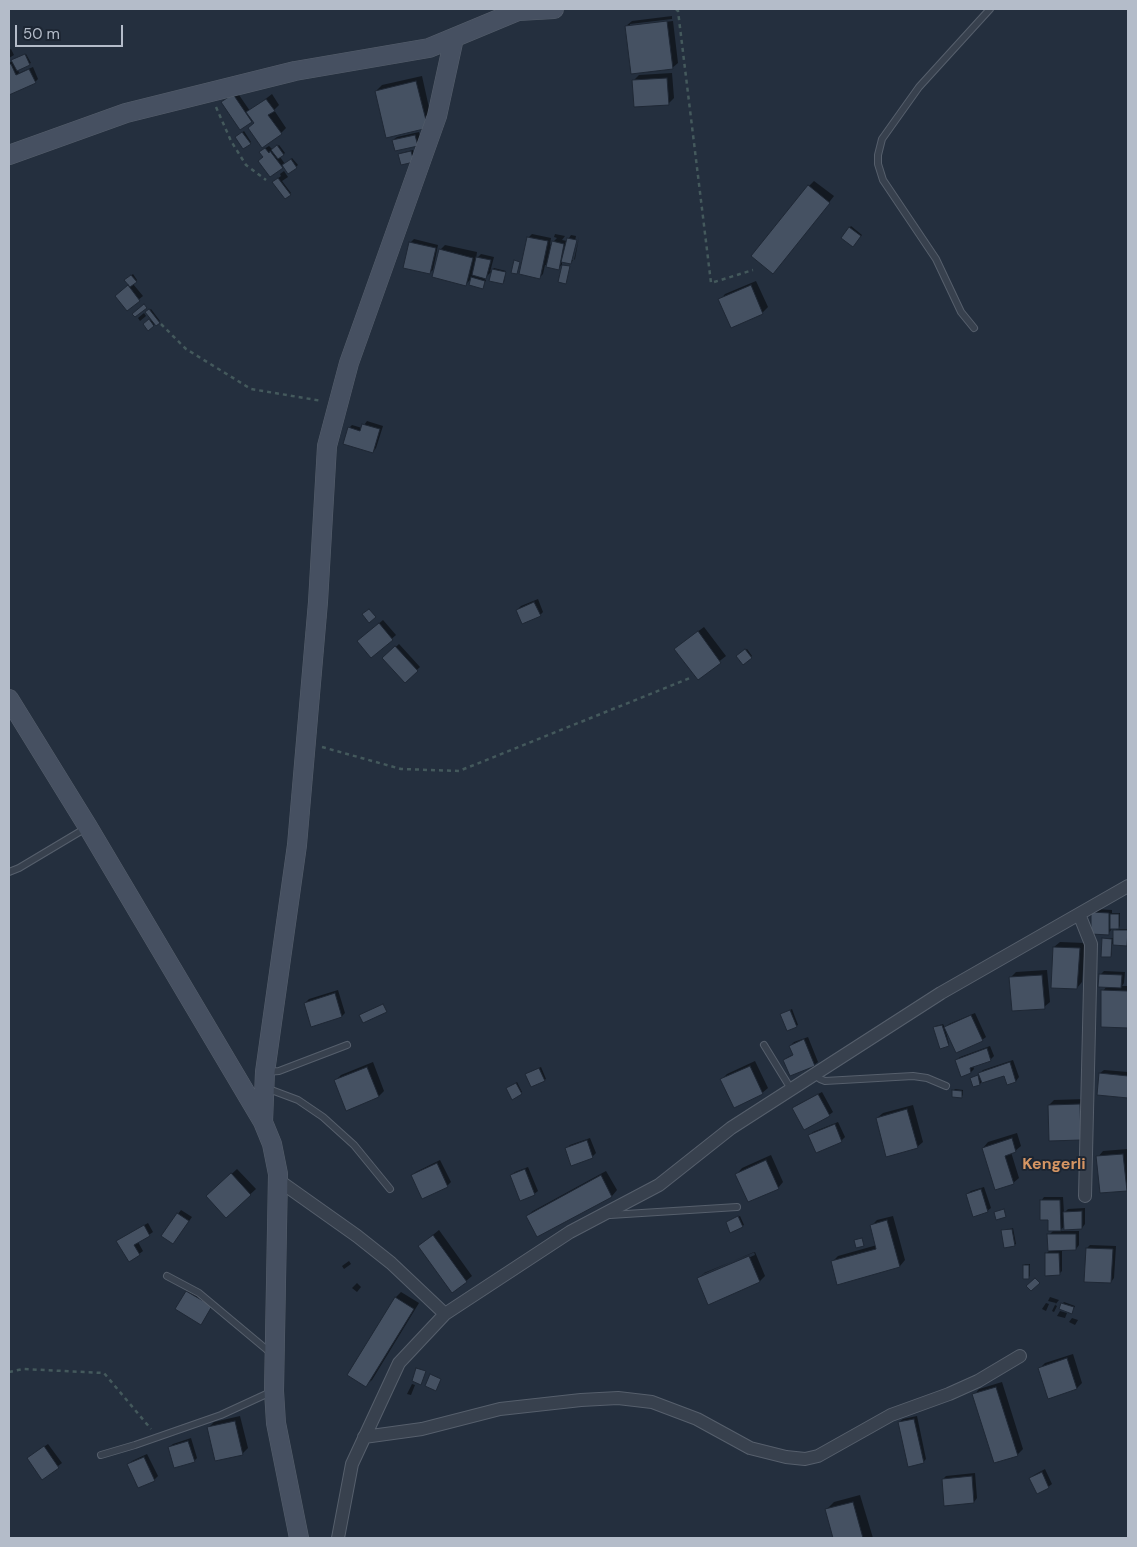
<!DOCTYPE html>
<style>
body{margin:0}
#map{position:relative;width:1137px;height:1547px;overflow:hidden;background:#242f3e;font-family:"DM Sans",sans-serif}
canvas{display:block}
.frame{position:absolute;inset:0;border:10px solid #b4bcc9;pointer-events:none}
.scale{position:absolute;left:15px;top:25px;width:108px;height:22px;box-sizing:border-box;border:2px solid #b4bcc9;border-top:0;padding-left:6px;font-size:15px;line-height:18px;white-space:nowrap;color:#b4bcc9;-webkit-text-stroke:4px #1d2633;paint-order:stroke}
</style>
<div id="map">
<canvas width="1137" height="1547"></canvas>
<div class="frame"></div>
<div class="scale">50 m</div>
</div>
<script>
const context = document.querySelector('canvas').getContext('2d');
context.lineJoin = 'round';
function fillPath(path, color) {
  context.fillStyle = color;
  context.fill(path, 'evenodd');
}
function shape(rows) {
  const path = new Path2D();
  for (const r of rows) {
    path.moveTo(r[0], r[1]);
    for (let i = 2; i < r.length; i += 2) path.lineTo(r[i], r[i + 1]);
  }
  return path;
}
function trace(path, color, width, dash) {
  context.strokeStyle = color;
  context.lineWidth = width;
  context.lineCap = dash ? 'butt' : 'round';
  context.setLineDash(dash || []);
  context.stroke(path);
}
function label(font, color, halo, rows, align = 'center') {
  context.font = font + ' "DM Sans",sans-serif';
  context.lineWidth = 4;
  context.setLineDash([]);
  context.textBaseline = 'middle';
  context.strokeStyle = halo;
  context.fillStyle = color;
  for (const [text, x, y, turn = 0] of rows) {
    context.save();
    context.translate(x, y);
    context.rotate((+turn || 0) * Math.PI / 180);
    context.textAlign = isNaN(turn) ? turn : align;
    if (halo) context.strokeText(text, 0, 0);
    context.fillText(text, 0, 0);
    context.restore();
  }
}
const shadow = shape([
 [672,16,672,19,630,24,630,26,673,21,678,63,672,68,626,26,632,21],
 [11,49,14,55,9,58,9,50],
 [26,54,31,63,18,69,19,73,33,67,38,79,35,82,9,94,9,63,13,61,14,59],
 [672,73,674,98,668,104,633,81,639,75],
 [422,76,432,121,427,127,376,91,382,85],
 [237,92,250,111,272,94,279,105,274,110,286,128,281,133,255,123,253,120,251,121,223,103],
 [244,131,251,142,250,143,238,136],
 [419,132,421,142,417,145,393,140,397,137],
 [279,145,285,153,280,157,285,164,292,158,298,165,289,172,284,165,282,167,264,156,264,149,269,146,273,150],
 [413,150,415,160,400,154,401,153],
 [284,171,288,177,282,181,291,193,285,198,273,182,281,176,280,174],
 [814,181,834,196,778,267,809,186],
 [851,226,862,235,853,246,842,237],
 [532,234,551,238,550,245,557,238,554,237,555,234,565,236,562,240,567,241,571,235,576,236,571,260,573,260,571,263,562,261,562,265,558,268,545,265,543,274,540,277,521,273,529,237],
 [579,237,575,259,574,260],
 [414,239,438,245,433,270,429,273,410,243],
 [445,245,477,252,476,259,481,254,494,257,490,272,494,268,506,271,504,282,492,271,484,279,486,280,483,287,472,278,466,284,440,250],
 [133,274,137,280,133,284,143,296,127,309,120,292,130,285,126,280],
 [756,281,768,307,762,313,720,300,725,294],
 [151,309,160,321,148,329,144,324,152,318,147,312],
 [144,313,146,316,140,321,138,318],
 [367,421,383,426,376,448,373,452,349,428,352,425,362,428],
 [538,599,543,612,540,615,517,610,521,606],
 [383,620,396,635,372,656,362,638],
 [704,627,726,656,698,678,681,644],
 [399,644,420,667,405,681,384,658],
 [747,649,752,656,743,663,737,656],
 [1096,909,1112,910,1112,913,1120,913,1120,926,1117,929,1128,929,1128,943,1127,944,1112,944,1112,954,1111,956,1103,939,1104,938,1114,938,1115,931,1117,928,1112,928,1111,930,1108,934,1093,913],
 [1060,942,1085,943,1082,982,1077,988,1054,947],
 [1047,970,1050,1002,1044,1007,1010,978,1016,972],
 [1104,971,1125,972,1124,983,1122,986,1128,986,1128,1027,1102,1026,1103,991,1107,986,1100,975],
 [338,990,345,1013,342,1016,305,1003,309,999],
 [792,1009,798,1025,788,1030,782,1014],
 [975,1013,986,1037,982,1040,947,1032,946,1032,949,1044,948,1045,936,1026,943,1024,945,1028,949,1024],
 [808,1037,818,1062,814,1065,784,1060,788,1057,794,1054,790,1046,794,1042],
 [990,1046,994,1056,990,1060,973,1066,974,1069,971,1072,956,1060,960,1057],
 [1013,1060,1019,1077,1016,1081,1005,1075,982,1081,980,1084,972,1078,980,1075,980,1073,983,1070],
 [755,1061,768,1088,762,1093,722,1079,727,1074],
 [373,1062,384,1091,379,1096,335,1081,341,1075],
 [541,1067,546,1079,544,1080,528,1073],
 [1104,1070,1128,1072,1128,1097,1098,1094,1100,1073],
 [517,1082,522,1092,521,1093,509,1087],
 [955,1089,963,1090,963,1095,961,1097,954,1090],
 [822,1092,833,1112,829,1115,794,1108,797,1105],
 [1085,1099,1086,1133,1049,1105,1054,1100],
 [913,1105,923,1142,917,1147,877,1118,883,1113],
 [838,1122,845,1137,841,1141,810,1135,813,1132],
 [1017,1133,1021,1146,1015,1151,1011,1152,1019,1178,1013,1183,983,1148,988,1142],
 [590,1138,596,1153,592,1157,566,1149,570,1145],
 [1128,1149,1128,1188,1126,1190,1098,1157,1103,1151],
 [771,1155,783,1182,778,1188,737,1174,742,1168],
 [440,1160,451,1182,447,1186,412,1175,416,1172],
 [528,1167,538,1191,534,1194,511,1175,515,1172],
 [237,1169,256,1189,226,1216,208,1196],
 [606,1171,617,1190,612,1196,538,1236,527,1216,533,1211],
 [984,1187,991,1208,987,1211,967,1194,971,1191],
 [1044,1197,1063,1197,1064,1213,1068,1209,1085,1208,1085,1224,1082,1228,1065,1226,1059,1231,1079,1231,1079,1245,1076,1249,1062,1249,1062,1271,1059,1274,1046,1254,1049,1251,1049,1235,1054,1230,1041,1201],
 [181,1210,192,1217,176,1239,162,1235],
 [740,1216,744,1225,742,1226,727,1222],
 [893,1216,905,1260,900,1266,832,1262,838,1256,877,1245,871,1226,877,1220],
 [148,1223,153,1232,138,1242,143,1251,139,1254,118,1241,121,1238],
 [1013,1228,1016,1244,1014,1245,1003,1231],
 [439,1230,472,1276,466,1281,419,1246],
 [1090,1245,1116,1246,1114,1278,1111,1282,1087,1248],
 [755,1252,765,1276,760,1281,709,1303,699,1279,704,1273],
 [754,1252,755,1255,703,1277,703,1274],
 [349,1261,351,1264,344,1269,342,1266],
 [1025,1264,1030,1264,1030,1276,1028,1277,1024,1265],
 [357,1283,361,1287,357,1292,352,1288],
 [190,1288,214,1302,204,1320,187,1291],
 [401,1292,419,1303,372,1380,366,1385,348,1374,396,1297],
 [1050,1297,1059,1300,1055,1305,1057,1306,1054,1312,1052,1311,1056,1303,1048,1301],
 [1064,1302,1075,1306,1072,1312,1062,1304],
 [1046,1303,1049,1304,1046,1311,1042,1309],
 [1060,1311,1067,1313,1065,1318,1057,1316],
 [1072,1318,1078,1320,1075,1325,1069,1322],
 [1073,1354,1082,1383,1077,1388,1049,1397,1040,1368,1045,1363],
 [1002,1382,1023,1449,1017,1455,974,1395,979,1389],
 [412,1384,415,1385,411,1395,407,1394],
 [240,1416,248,1448,242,1454,209,1427,214,1422],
 [917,1416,926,1459,923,1462,899,1422,903,1419],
 [191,1438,197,1458,194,1461,169,1447,173,1444],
 [48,1444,62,1463,42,1478,32,1455],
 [147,1454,158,1476,154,1480,129,1464,132,1461],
 [1045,1469,1052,1484,1048,1487,1031,1478,1034,1475],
 [975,1473,977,1498,974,1502,943,1479,946,1476],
 [860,1495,873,1538,835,1538,826,1510,834,1502]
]);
const building = shape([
 [667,21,673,69,631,74,625,26,667,21],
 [25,54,30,65,17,71,11,60,25,54],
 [9,64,11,64,16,75,29,69,36,83,9,95,9,64],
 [667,78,669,105,634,107,632,80,667,78],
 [416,81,428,128,386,138,375,91,416,81],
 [233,94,252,122,240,130,221,102,233,94],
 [266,99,275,111,268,115,282,134,262,148,248,128,254,123,246,112,266,99],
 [242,132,251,144,243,149,235,137,242,132],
 [415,135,418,146,395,151,392,140,415,135],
 [277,145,284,155,278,159,271,150,277,145],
 [265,148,269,153,270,151,283,168,270,177,258,161,263,157,259,152,265,148],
 [411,151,414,162,401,165,398,154,411,151],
 [291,159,297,168,288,174,282,165,291,159],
 [278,178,291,195,285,199,272,182,278,178],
 [808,185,830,203,773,274,751,256,808,185],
 [849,227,861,236,853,247,841,238,849,227],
 [527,237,548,241,540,279,519,274,527,237],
 [567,238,577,240,571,264,561,262,567,238],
 [552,241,564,244,559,270,546,267,552,241],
 [409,242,436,248,430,274,403,268,409,242],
 [439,249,473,258,466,286,432,277,439,249],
 [476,257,491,260,486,279,472,275,476,257],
 [514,260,520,262,517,274,511,273,514,260],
 [562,265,570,266,566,284,558,282,562,265],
 [492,269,506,272,503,284,489,281,492,269],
 [131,275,137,282,130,287,124,280,131,275],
 [471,277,485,281,483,289,469,285,471,277],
 [128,285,140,301,127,311,115,296,128,285],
 [751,285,763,314,731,328,718,299,751,285],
 [144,304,147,308,135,317,132,314,144,304],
 [149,309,160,323,156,326,145,312,149,309],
 [149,319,154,326,148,331,143,324,149,319],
 [362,424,380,429,373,453,343,444,348,427,360,431,362,424],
 [534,602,541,616,522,624,516,610,534,602],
 [369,609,376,617,369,623,362,614,369,609],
 [379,623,393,640,371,658,357,641,379,623],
 [698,631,721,663,698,680,674,649,698,631],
 [395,646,418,671,405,683,382,658,395,646],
 [745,649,752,658,743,665,736,656,745,649],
 [1091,912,1109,913,1109,935,1091,934,1091,912],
 [1110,914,1119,914,1119,929,1110,929,1110,914],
 [1113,930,1128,930,1127,946,1113,945,1113,930],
 [1102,938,1112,939,1111,957,1101,957,1102,938],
 [1053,947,1080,948,1077,989,1051,988,1053,947],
 [1099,974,1122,975,1121,988,1098,987,1099,974],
 [1042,975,1045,1009,1012,1011,1009,977,1042,975],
 [1101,990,1128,991,1128,1028,1101,1027,1101,990],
 [335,993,342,1017,311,1027,304,1003,335,993],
 [383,1004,387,1012,363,1023,359,1015,383,1004],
 [790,1010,797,1027,787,1031,780,1014,790,1010],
 [971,1015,983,1041,956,1053,944,1027,971,1015],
 [942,1025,949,1046,940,1049,933,1027,942,1025],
 [804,1039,815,1066,790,1076,783,1060,793,1055,789,1046,804,1039],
 [987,1048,991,1061,970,1068,971,1073,961,1077,955,1060,987,1048],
 [1010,1062,1016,1082,1007,1085,1004,1076,982,1083,978,1073,1010,1062],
 [750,1066,763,1094,734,1108,720,1079,750,1066],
 [367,1067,379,1097,346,1111,334,1080,367,1067],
 [539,1068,545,1081,531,1087,525,1074,539,1068],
 [1099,1073,1128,1076,1128,1098,1097,1095,1099,1073],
 [978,1075,980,1085,973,1087,970,1078,978,1075],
 [516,1083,522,1094,512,1100,506,1088,516,1083],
 [952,1090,962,1091,962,1098,952,1097,952,1090],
 [818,1094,830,1116,804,1130,792,1108,818,1094],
 [1080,1104,1081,1140,1049,1141,1048,1105,1080,1104],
 [907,1109,918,1148,886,1157,876,1118,907,1109],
 [835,1124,842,1142,816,1153,808,1135,835,1124],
 [1012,1138,1016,1152,1005,1156,1014,1184,995,1190,982,1148,1012,1138],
 [587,1140,593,1158,571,1166,565,1148,587,1140],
 [1123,1154,1127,1191,1100,1193,1096,1156,1123,1154],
 [766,1160,779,1189,748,1202,735,1174,766,1160],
 [437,1163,448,1187,422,1199,411,1175,437,1163],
 [525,1169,535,1195,520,1201,510,1175,525,1169],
 [231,1173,251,1195,226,1218,206,1196,231,1173],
 [601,1175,612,1197,537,1237,526,1216,601,1175],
 [981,1189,988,1212,973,1217,966,1194,981,1189],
 [1040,1200,1060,1200,1061,1231,1048,1231,1048,1220,1040,1220,1040,1200],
 [1004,1209,1006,1217,996,1220,994,1212,1004,1209],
 [1082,1211,1082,1229,1064,1230,1063,1212,1082,1211],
 [177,1213,189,1221,173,1244,161,1236,177,1213],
 [738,1216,743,1227,730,1233,726,1222,738,1216],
 [887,1220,900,1267,837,1285,831,1261,876,1249,870,1225,887,1220],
 [144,1225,150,1236,134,1245,140,1255,129,1262,116,1241,144,1225],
 [1012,1229,1015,1246,1004,1248,1001,1230,1012,1229],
 [1047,1234,1076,1234,1076,1250,1048,1251,1047,1234],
 [433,1235,467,1282,452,1293,418,1246,433,1235],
 [862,1238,864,1246,856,1248,854,1240,862,1238],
 [1086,1248,1113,1249,1111,1283,1084,1282,1086,1248],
 [1045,1253,1059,1253,1060,1275,1045,1276,1045,1253],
 [749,1256,760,1282,708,1305,697,1278,749,1256],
 [1023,1265,1029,1265,1029,1279,1023,1279,1023,1265],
 [1035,1278,1040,1283,1031,1291,1026,1286,1035,1278],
 [186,1291,212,1306,201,1325,175,1309,186,1291],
 [395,1297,414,1309,366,1387,347,1375,395,1297],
 [1061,1303,1074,1307,1072,1314,1059,1309,1061,1303],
 [1067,1358,1077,1389,1048,1399,1038,1368,1067,1358],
 [416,1368,426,1371,421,1385,412,1381,416,1368],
 [430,1374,441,1379,436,1391,425,1386,430,1374],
 [996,1387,1018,1456,994,1463,972,1394,996,1387],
 [914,1419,924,1463,908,1467,898,1422,914,1419],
 [235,1421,243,1455,215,1461,207,1427,235,1421],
 [188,1441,195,1462,174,1468,168,1447,188,1441],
 [44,1446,59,1468,42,1480,27,1458,44,1446],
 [144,1457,155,1481,138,1488,127,1464,144,1457],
 [1042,1472,1049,1488,1037,1494,1029,1478,1042,1472],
 [972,1476,974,1503,944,1506,942,1479,972,1476],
 [853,1502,863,1538,833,1538,825,1509,853,1502]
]);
const path = shape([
 [676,9,678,11,711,283,753,270],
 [216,107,231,141,246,165,266,180],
 [161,324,186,349,251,389,322,401],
 [322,747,401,769,459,771,690,678],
 [9,1372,23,1369,104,1373,151,1429]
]);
const lane = shape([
 [974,328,961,312,936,259,883,180,878,164,878,155,882,139,919,87,990,9],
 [9,872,19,868,86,828],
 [764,1045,791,1089],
 [267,1072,279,1071,347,1045],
 [814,1074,820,1079,825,1081,913,1076,927,1078,946,1086],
 [266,1088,298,1100,323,1117,354,1145,390,1189],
 [610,1215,737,1207],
 [167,1276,199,1293,272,1354],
 [101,1455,135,1445,221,1415,273,1391]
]);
const street = shape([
 [1079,914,1091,944,1085,1196],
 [278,1180,357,1236,391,1263,445,1314],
 [364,1437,422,1429,500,1409,581,1400,618,1398,652,1402,697,1419,750,1448,786,1457,805,1459,818,1456,891,1415,949,1394,978,1381,1020,1356],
 [338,1538,352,1464,399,1363,445,1314,570,1232,659,1185,731,1128,941,993,1128,886]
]);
const secondary = shape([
 [9,155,126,113,295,71,429,48,518,11,554,9],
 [9,699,88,827,263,1122,272,1144,278,1174,274,1391,276,1423,299,1538],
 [263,1122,265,1072,297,845,318,602,327,446,349,363,437,116,454,38]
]);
const neighbourhoodNames = [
 ["Kengerli",1054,1165]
];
fillPath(shadow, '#0007');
fillPath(building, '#455162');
trace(building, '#1f2835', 1);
trace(lane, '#565f6c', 8);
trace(street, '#565f6c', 14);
trace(secondary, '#565f6c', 20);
trace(path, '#44595c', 2.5, [4, 4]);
trace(lane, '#38414e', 6);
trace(street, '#38414e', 12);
trace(secondary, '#465061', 19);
label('bold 16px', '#d59563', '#1d2633', neighbourhoodNames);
</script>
